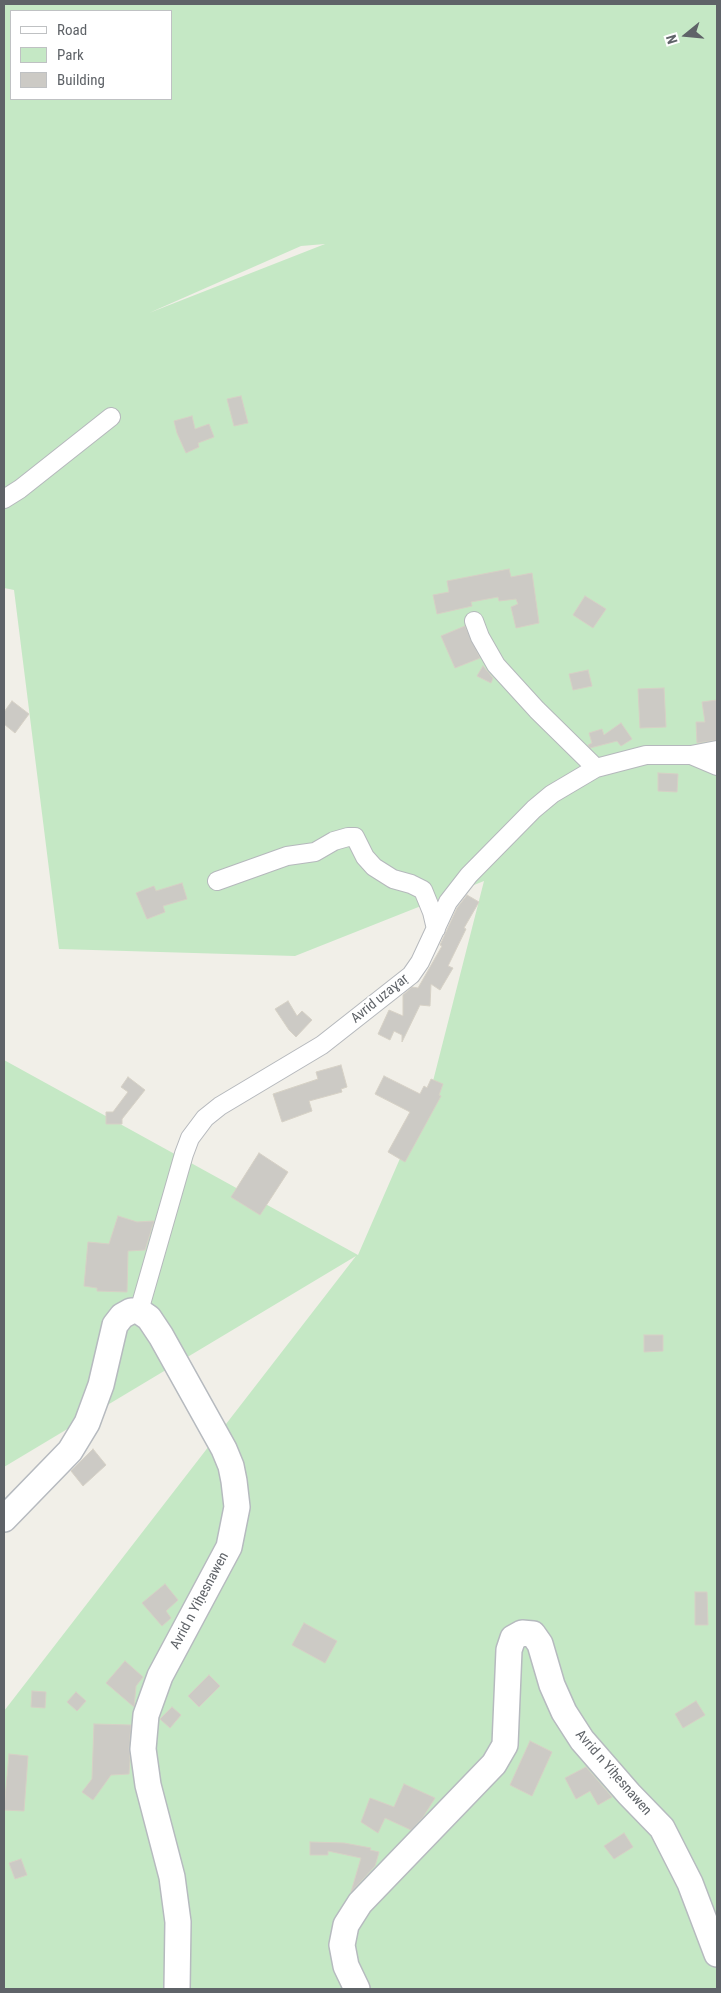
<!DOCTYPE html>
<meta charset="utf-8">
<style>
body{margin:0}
#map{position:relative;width:721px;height:1993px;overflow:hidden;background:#f1efe8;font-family:"Roboto Condensed",sans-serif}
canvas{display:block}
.frame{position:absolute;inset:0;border:5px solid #5f6368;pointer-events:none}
.legend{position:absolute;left:10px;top:10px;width:162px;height:90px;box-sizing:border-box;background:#fff;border:1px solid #bfc1c3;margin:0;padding:6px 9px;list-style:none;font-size:15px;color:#5f6368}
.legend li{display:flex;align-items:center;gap:10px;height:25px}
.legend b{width:25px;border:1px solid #bfc1c3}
.north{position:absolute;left:661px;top:10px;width:50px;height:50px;-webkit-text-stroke:4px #fff;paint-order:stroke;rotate:253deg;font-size:14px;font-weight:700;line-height:20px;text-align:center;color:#5f6368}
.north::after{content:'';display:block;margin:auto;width:18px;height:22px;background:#5f6368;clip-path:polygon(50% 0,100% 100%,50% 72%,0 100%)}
</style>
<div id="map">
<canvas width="721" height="1993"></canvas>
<div class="frame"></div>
<ul class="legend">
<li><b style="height:6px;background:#fff"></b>Road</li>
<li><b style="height:14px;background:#c5e8c5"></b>Park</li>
<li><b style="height:14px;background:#cccac5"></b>Building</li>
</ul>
<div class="north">N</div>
</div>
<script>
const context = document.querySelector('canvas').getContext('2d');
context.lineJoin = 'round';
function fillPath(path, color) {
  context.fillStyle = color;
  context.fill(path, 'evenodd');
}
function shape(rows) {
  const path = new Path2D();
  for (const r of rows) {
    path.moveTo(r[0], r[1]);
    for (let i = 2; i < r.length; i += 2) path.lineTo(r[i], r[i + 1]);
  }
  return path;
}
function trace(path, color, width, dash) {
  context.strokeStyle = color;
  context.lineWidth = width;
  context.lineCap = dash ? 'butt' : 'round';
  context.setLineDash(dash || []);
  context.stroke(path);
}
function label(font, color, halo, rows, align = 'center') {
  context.font = font + ' "Roboto Condensed",sans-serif';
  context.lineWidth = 4.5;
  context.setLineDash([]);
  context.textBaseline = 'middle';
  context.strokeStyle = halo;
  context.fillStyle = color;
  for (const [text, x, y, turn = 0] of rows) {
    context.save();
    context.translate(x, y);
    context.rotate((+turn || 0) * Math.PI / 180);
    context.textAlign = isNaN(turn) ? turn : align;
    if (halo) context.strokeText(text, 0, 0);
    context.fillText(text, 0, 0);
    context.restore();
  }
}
const green = shape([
 [4,4,717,4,717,1989,4,1989,4,1711,356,1256,4,1467,4,1060,358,1255,432,1085,484,881,295,956,59,949,14,590,4,588],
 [11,11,171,11,171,99,11,99],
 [325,244,149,313,301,246]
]);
const building = shape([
 [241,396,248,423,234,426,227,399,241,396],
 [192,416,195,429,209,424,214,437,198,443,199,447,186,453,177,433,174,421,192,416],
 [509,569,511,577,532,573,539,623,516,628,511,607,518,604,516,599,499,601,498,597,471,602,472,606,437,614,433,595,449,592,447,581,509,569],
 [585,596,606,609,593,628,573,615,585,596],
 [465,626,480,658,455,668,441,636,465,626],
 [483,666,493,678,491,683,477,676,483,666],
 [588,670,592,686,573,690,569,674,588,670],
 [664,688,666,727,640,728,638,689,664,688],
 [717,700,717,740,697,743,696,722,705,722,702,702,717,700],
 [12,701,29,714,15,733,4,724,4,712,12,701],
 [621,723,632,739,621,746,617,741,590,748,588,745,592,743,589,733,602,729,604,735,621,723],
 [658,773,678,774,677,792,658,791,658,773],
 [182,883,187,899,163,906,165,912,147,919,136,893,154,886,156,891,182,883],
 [467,895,479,902,464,928,466,929,448,966,453,968,440,990,431,984,430,1006,420,1005,402,1042,402,1035,394,1031,390,1040,378,1034,389,1010,403,1016,403,995,412,987,418,988,442,946,440,945,457,908,467,895],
 [288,1001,297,1016,302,1011,312,1020,296,1037,289,1030,275,1009,288,1001],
 [341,1065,347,1087,341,1089,342,1092,309,1101,312,1111,282,1122,273,1094,318,1079,316,1072,341,1065],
 [384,1076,420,1094,424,1086,427,1088,431,1079,443,1084,439,1095,441,1096,405,1162,388,1152,410,1112,375,1094,384,1076],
 [128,1077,145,1090,122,1119,122,1124,106,1124,106,1112,113,1112,128,1092,121,1087,128,1077],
 [259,1153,288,1172,260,1215,231,1197,259,1153],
 [118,1216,137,1222,154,1221,145,1250,128,1251,127,1292,97,1291,97,1288,84,1286,88,1242,109,1244,118,1216],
 [644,1335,663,1335,663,1351,644,1352,644,1335],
 [93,1449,106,1465,83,1486,71,1471,93,1449],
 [165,1584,178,1600,166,1611,171,1618,162,1626,142,1603,165,1584],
 [695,1592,707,1592,708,1625,695,1625,695,1592],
 [304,1623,337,1641,325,1663,292,1645,304,1623],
 [125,1661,143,1677,136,1686,134,1707,106,1683,125,1661],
 [209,1675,220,1686,199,1707,188,1696,209,1675],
 [32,1691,46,1692,45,1708,31,1707,32,1691],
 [76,1692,86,1701,77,1711,67,1702,76,1692],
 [696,1701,705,1715,683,1728,675,1714,696,1701],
 [172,1707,181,1715,170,1728,160,1719,172,1707],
 [94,1724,131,1725,129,1748,130,1760,129,1774,111,1775,93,1800,82,1792,92,1779,94,1724],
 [530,1741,552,1752,532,1796,510,1785,530,1741],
 [9,1754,28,1756,24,1811,4,1810,9,1754],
 [586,1767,612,1797,598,1805,590,1791,576,1799,565,1778,586,1767],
 [404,1784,435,1798,423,1817,411,1830,385,1818,378,1833,361,1822,370,1798,394,1807,404,1784],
 [624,1833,633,1847,614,1859,604,1846,624,1833],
 [310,1842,344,1843,371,1848,370,1850,379,1852,375,1866,351,1892,361,1858,328,1851,328,1855,310,1855,310,1842],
 [21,1859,27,1875,15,1879,9,1863,21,1859]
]);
const street = shape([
 [4,499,20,489,111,417],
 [474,621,480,637,496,665,537,710,596,768],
 [691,755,717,750],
 [217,881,287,856,315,852,334,841,348,837,355,837,365,857,374,867,393,879,411,884,423,890,432,912,436,929],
 [139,1311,184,1154,190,1138,205,1118,220,1106,322,1045,411,975,420,962,448,902,469,875,534,809,552,794,596,768,646,755,691,755,717,766]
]);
const secondary = shape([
 [4,1519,70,1451,87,1423,101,1385,115,1325,122,1316,131,1311,139,1311,149,1318,161,1336,224,1449,231,1466,234,1481,237,1507,229,1547,160,1676,146,1715,143,1749,148,1785,172,1877,178,1922,177,1989],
 [357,1989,346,1966,342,1945,346,1925,360,1903,494,1764,505,1745,509,1650,513,1638,522,1633,533,1634,540,1644,552,1685,564,1712,582,1740,629,1794,662,1828,690,1883,717,1954]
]);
const streetNames = [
 ["Avrid uzaɣaṛ",380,999,-39],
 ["Avrid n Yiḥesnawen",200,1601,-62],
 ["Avrid n Yiḥesnawen",613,1773,49]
];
fillPath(green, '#c5e8c5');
fillPath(building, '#cccac5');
trace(building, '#d6d1c6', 1);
trace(street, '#b5b8bc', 20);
trace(secondary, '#b6babf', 28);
trace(street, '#fff', 18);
trace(secondary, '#fff', 25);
label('14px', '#5f6368', '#fff', streetNames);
</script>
